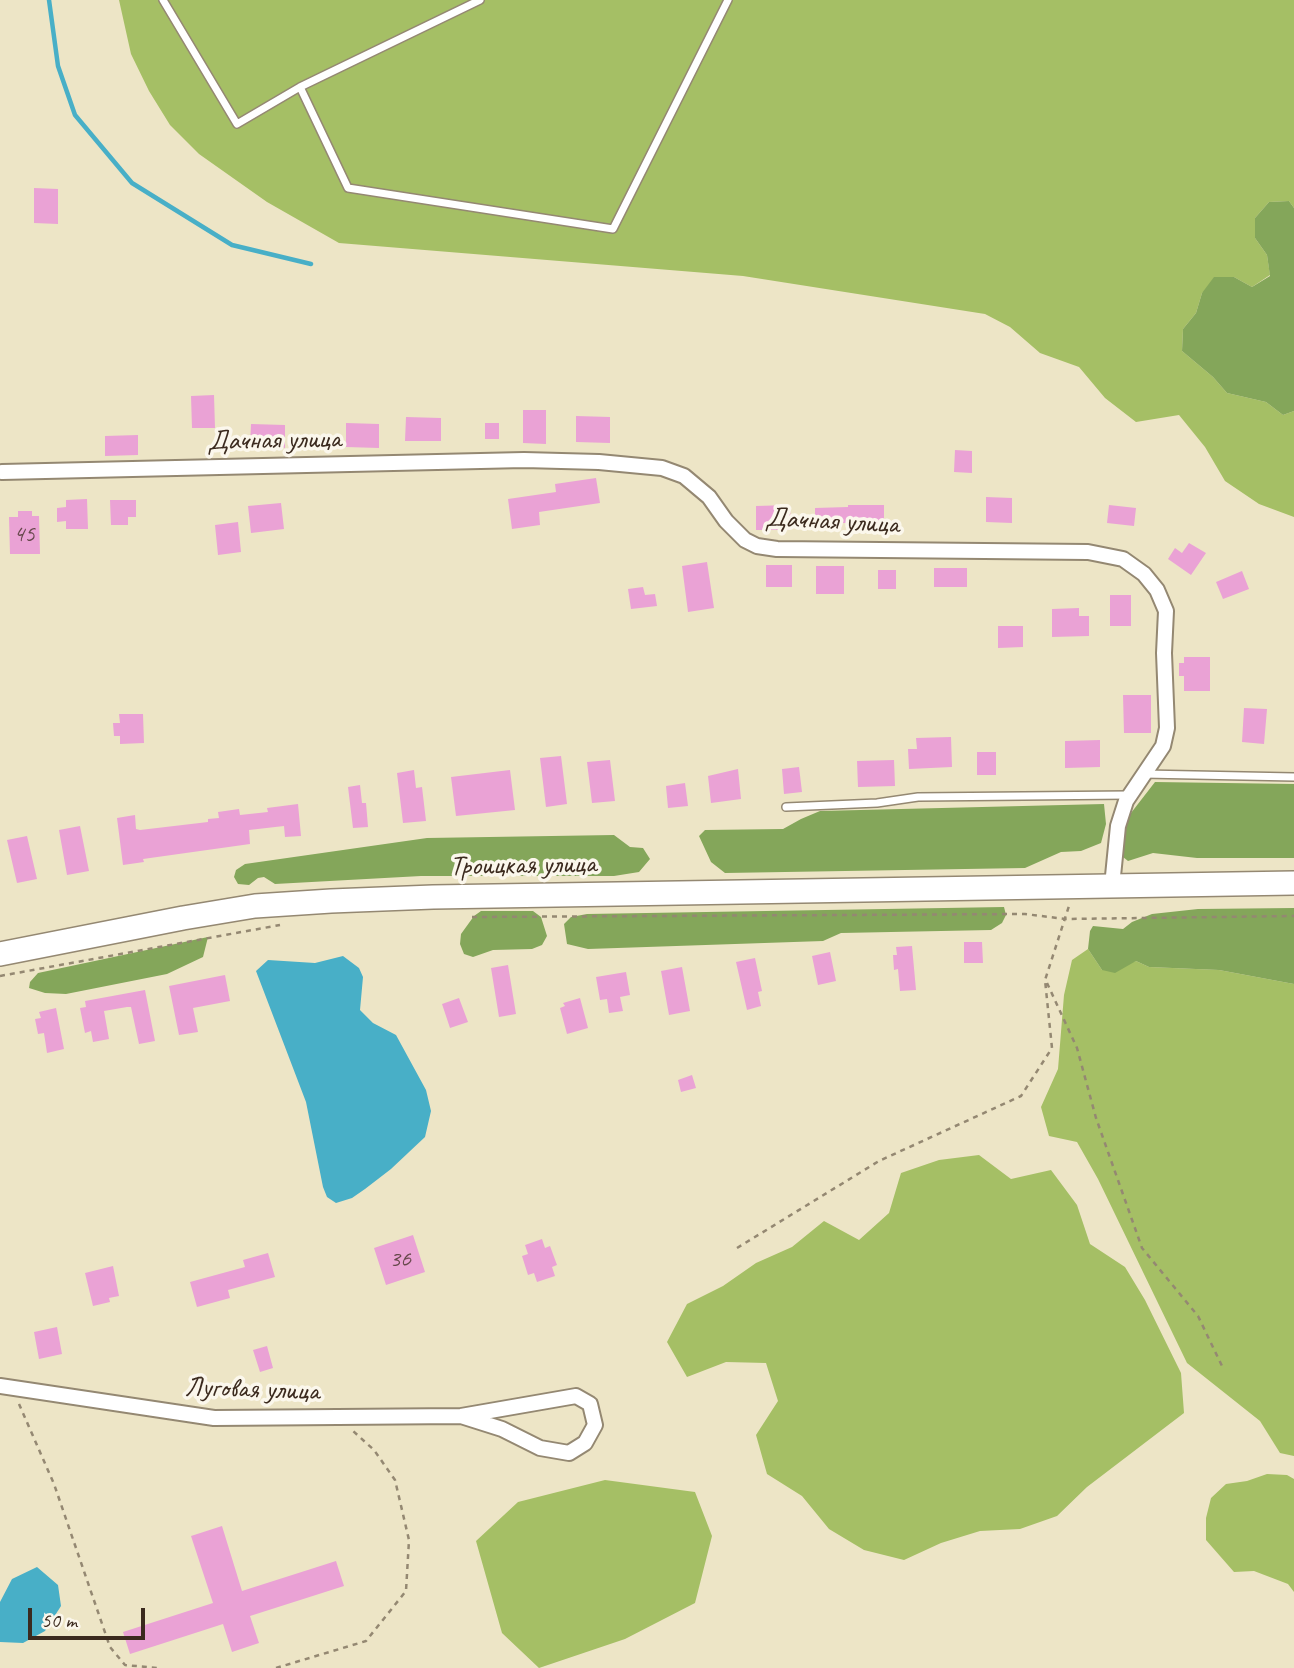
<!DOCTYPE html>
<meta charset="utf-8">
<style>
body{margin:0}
#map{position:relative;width:1294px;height:1668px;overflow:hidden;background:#ede5c6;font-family:Caveat,sans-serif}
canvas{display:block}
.scale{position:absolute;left:28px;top:1608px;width:117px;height:32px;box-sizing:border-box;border:4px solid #3b2a1e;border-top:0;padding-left:9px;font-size:21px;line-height:24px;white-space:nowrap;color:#3b2a1e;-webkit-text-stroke:5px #fbf7ec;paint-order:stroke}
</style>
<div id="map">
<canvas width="1294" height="1668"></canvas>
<div class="scale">50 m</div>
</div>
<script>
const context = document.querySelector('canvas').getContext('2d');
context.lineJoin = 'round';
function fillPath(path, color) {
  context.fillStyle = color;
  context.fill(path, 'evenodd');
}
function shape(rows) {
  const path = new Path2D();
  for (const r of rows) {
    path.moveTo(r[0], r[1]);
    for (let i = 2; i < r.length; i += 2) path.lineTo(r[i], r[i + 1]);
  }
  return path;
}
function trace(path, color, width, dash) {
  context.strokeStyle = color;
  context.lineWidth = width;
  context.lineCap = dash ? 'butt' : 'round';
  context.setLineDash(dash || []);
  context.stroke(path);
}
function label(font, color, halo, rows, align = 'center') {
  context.font = font + ' Caveat,sans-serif';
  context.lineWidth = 7;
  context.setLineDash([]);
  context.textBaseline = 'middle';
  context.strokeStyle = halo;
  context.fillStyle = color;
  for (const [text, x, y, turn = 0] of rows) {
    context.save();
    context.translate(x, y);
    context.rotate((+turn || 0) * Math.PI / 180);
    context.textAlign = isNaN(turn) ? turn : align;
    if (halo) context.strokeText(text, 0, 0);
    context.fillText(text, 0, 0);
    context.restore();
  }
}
const green = shape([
 [119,0,1294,0,1294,208,1289,201,1269,202,1255,218,1255,238,1267,255,1270,275,1252,287,1234,277,1202,293,1196,313,1183,329,1182,351,1213,377,1227,393,1266,402,1283,415,1294,411,1294,517,1259,504,1225,481,1205,447,1179,415,1136,422,1105,398,1079,367,1040,353,1010,327,985,314,743,276,339,243,267,202,199,154,170,125,149,91,131,54],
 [1088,949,1102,970,1136,961,1149,967,1219,970,1294,984,1294,1456,1280,1453,1260,1421,1187,1363,1098,1179,1077,1142,1049,1136,1041,1107,1058,1069,1064,995,1072,960],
 [979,1155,1011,1179,1051,1170,1077,1205,1090,1244,1125,1267,1145,1300,1181,1373,1184,1413,1087,1487,1057,1516,1020,1529,980,1531,941,1543,904,1560,864,1550,829,1529,802,1496,767,1474,756,1435,778,1401,766,1363,726,1362,687,1377,667,1342,687,1304,723,1286,756,1263,792,1247,824,1221,859,1240,889,1213,901,1173,939,1160],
 [1267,1474,1287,1475,1294,1479,1294,1592,1288,1584,1254,1571,1234,1572,1206,1540,1206,1518,1211,1498,1226,1484,1247,1481],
 [605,1480,695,1492,712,1536,695,1603,625,1639,539,1668,502,1633,476,1541,518,1502]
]);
const forest = shape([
 [1289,201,1294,208,1294,411,1283,415,1266,402,1227,393,1213,377,1182,351,1183,329,1196,313,1202,293,1214,277,1234,277,1252,287,1270,276,1267,255,1255,238,1255,218,1269,202],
 [1155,782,1294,784,1294,858,1197,858,1153,853,1128,861,1123,857,1119,845,1124,822],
 [1104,804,1106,824,1101,843,1081,851,1061,852,1025,868,725,873,711,862,699,836,705,830,783,829,801,819,820,811],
 [614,835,630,847,643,848,650,859,639,872,614,876,421,876,275,884,264,877,258,878,249,885,238,884,234,877,236,870,245,864,427,838],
 [1004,907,1006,915,1002,923,991,930,841,933,823,941,588,949,567,944,564,924,571,917,587,914],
 [1294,908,1294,984,1219,970,1149,967,1136,961,1115,973,1102,970,1088,949,1090,931,1093,926,1123,929,1132,922,1152,914,1198,909],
 [481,911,533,911,541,917,547,936,542,945,532,949,493,950,473,957,464,954,460,944,461,934,474,916],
 [208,937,203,957,167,974,66,994,45,993,29,988,30,982,38,973]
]);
const water = shape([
 [343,956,359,968,363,977,360,1010,373,1023,396,1035,426,1090,431,1111,425,1137,391,1169,365,1189,352,1198,336,1203,327,1197,323,1187,306,1102,256,971,268,960,315,963],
 [37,1567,58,1585,61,1606,45,1631,23,1643,0,1642,0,1602,12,1579]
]);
const stream = shape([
 [49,0,58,66,75,115,132,183,232,245,311,264]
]);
const building = shape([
 [34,188,58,189,58,224,34,223],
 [214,395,215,428,192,428,191,396],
 [523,410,546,410,546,444,523,443],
 [576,416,610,417,610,443,576,442],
 [406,417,441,418,441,441,405,441],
 [346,423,379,424,379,448,346,447],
 [485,423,499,423,499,439,485,439],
 [251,424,285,425,285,448,250,447],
 [138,435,138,455,105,456,105,436],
 [955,450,972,451,972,473,954,472],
 [596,478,600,503,539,512,540,525,512,529,508,499,556,492,555,484],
 [986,497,1012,498,1012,523,986,522],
 [87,499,88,529,66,529,66,521,57,522,57,508,66,507,66,500],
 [110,500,136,500,136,517,128,517,128,525,111,525],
 [281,503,284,529,251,533,248,506],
 [790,505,791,530,756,530,756,506],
 [848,505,884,505,884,531,849,531,849,523,815,523,815,508,848,507],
 [1109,505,1136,508,1134,526,1107,523],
 [18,511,32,511,32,516,39,516,40,554,10,554,9,517,18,517],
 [238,522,241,552,218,555,215,525],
 [1189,543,1206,553,1191,575,1168,559,1175,548,1182,553],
 [707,562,714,608,688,612,682,566],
 [766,565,792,565,792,587,766,587],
 [816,566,844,566,844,594,816,594],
 [934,568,967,568,967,587,934,587],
 [878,570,896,570,896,589,878,589],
 [1242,571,1249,589,1223,599,1216,582],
 [643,587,645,595,655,594,657,606,631,609,628,589],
 [1110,595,1131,595,1131,626,1110,626],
 [1079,608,1079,616,1089,616,1089,636,1052,637,1052,609],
 [998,626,1023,626,1023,647,998,648],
 [1184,657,1210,657,1210,691,1184,691,1184,676,1179,676,1179,663,1184,663],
 [1123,695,1151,695,1151,733,1124,733],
 [1244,708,1267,709,1264,744,1242,742],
 [119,714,143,714,144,743,120,744,120,736,114,736,113,723,120,723],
 [951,737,952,767,909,769,908,749,917,749,916,738],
 [1100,740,1100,767,1065,768,1065,741],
 [977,752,996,752,996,775,977,775],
 [561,756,567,804,546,807,540,758],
 [610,760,615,801,592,803,587,762],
 [894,760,895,786,858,787,857,761],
 [799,767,802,792,784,794,782,769],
 [738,769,741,799,711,803,708,776],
 [414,770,416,788,422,787,426,821,403,823,397,773],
 [510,770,515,810,456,816,451,777],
 [685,783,688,806,668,808,666,786],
 [360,785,362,803,366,803,368,827,353,828,348,787],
 [298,804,301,836,285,837,284,826,249,830,250,844,143,859,144,862,123,865,117,818,135,815,136,829,140,830,208,822,208,819,219,818,218,812,239,809,240,815,268,812,267,808],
 [80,826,89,871,67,875,59,830],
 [27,836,37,879,17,883,7,840],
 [964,942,982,942,983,963,964,963],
 [912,946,916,990,900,991,898,969,894,970,893,955,897,955,896,947],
 [830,952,836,981,818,985,812,956],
 [755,958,762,991,758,992,761,1006,747,1010,736,962],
 [508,965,516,1014,499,1017,491,968],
 [682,967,690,1011,669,1015,661,971],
 [626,972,630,995,620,997,623,1011,609,1013,607,999,600,1000,596,977],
 [225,975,230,1001,193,1008,198,1032,179,1035,169,986],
 [145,990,155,1041,139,1044,131,1007,127,1007,104,1011,109,1039,93,1042,91,1031,85,1033,80,1008,86,1007,85,1001],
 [459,998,468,1022,450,1028,442,1004],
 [580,998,588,1028,567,1034,560,1008,565,1006,563,1003],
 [56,1008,64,1049,47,1053,44,1033,38,1034,35,1019,41,1018,39,1012],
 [692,1075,696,1088,681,1092,678,1080],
 [413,1235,425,1272,386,1285,374,1248],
 [542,1239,545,1248,550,1246,557,1265,552,1267,555,1276,537,1282,534,1273,528,1275,522,1256,528,1254,525,1245],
 [268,1253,275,1277,228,1290,230,1298,197,1307,190,1282,245,1267,243,1260],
 [113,1266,119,1296,109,1298,110,1302,93,1306,85,1273],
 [57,1327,62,1354,39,1359,34,1332],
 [267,1346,273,1368,260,1372,253,1350],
 [222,1526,242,1591,336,1561,344,1586,250,1616,259,1643,232,1652,223,1624,130,1654,123,1632,213,1603,191,1536]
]);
const path = shape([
 [472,917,1025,914,1065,919,1294,916],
 [0,976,280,925],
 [1047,983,1077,1048,1096,1118,1142,1248,1198,1316,1223,1368],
 [737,1248,879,1161,1021,1096,1052,1048,1045,980,1069,906],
 [19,1404,54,1484,110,1647,125,1665,157,1668],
 [276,1668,366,1641,406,1591,409,1540,395,1480,374,1450,353,1431]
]);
const lane = shape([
 [163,0,237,124,300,87,348,188,613,229,728,0],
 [300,87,480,0],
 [1144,774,1294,777],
 [786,807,877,803,918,797,1129,795]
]);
const street = shape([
 [2,472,524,460,599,462,662,468,684,476,709,497,726,521,745,540,757,546,777,549,1088,552,1123,559,1144,574,1157,590,1166,611,1164,653,1167,728,1163,746,1126,801,1118,826,1112,886],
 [0,1386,214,1418,461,1416,576,1396,590,1404,595,1425,585,1443,569,1453,540,1448,502,1429,461,1416]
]);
const primary = shape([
 [0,954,183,918,255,906,331,901,433,897,1294,883]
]);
const numberNames = [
 ["45",24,535],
 ["36",400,1260]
];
const streetNames = [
 ["Дачная улица",274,441,-1],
 ["Дачная улица",832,522,3],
 ["Троицкая улица",523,866,-1],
 ["Луговая улица",252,1390,2]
];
fillPath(green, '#a5bf65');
fillPath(forest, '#84a65a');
fillPath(water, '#48afc7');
trace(stream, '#48afc7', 4.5);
fillPath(building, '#eaa2d5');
trace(lane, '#948872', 10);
trace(street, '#948872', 18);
trace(primary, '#948872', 26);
trace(path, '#948872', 2.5, [5, 5]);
trace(lane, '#fff', 7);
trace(street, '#fff', 14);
trace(primary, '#fff', 23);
label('24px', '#67484c', null, numberNames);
label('28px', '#3b2a1e', '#fbf7ec', streetNames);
</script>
